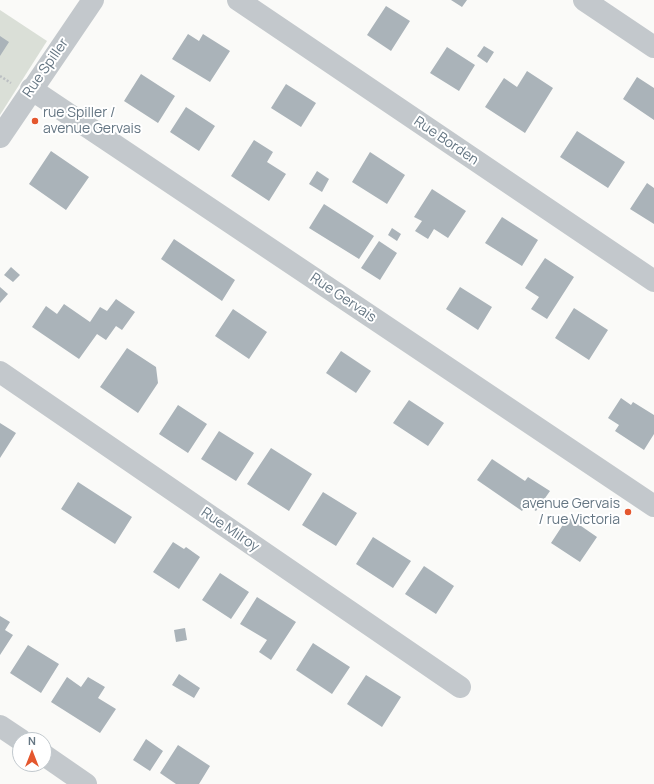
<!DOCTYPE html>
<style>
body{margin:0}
#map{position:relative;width:654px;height:784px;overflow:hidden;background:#fafaf8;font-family:Manrope,sans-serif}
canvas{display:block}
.north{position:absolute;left:12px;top:732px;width:40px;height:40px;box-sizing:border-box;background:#fff;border:1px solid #c1c8cd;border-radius:50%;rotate:0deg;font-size:11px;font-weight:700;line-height:16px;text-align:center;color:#657683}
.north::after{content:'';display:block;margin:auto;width:14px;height:18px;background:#e4572e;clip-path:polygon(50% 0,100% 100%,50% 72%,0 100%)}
</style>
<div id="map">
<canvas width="654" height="784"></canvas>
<div class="north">N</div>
</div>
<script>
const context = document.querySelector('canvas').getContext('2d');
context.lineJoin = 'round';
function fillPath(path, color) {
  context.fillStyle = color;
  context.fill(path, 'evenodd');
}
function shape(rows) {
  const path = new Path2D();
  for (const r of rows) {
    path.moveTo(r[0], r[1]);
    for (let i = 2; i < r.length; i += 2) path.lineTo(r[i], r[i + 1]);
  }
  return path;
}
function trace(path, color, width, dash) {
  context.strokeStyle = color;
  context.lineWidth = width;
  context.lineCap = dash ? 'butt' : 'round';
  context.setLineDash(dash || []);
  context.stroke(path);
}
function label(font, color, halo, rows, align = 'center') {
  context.font = font + ' Manrope,sans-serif';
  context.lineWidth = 4;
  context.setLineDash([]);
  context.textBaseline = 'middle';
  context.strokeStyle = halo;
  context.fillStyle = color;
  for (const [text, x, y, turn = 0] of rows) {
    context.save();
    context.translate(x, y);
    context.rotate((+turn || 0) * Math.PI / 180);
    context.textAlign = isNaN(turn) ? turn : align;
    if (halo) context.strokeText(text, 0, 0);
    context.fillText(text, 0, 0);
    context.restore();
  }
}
const green = shape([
 [0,10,47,41,0,115]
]);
const building = shape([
 [451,0,467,0,462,7],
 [386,6,410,21,391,51,367,35],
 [188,34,199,41,203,34,230,51,210,82,172,59],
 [0,36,9,42,0,56],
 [484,46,494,52,487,63,477,56],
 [447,47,475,65,459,91,430,73],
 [527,71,553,88,525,133,485,107,504,78,517,87],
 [141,74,175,96,158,123,124,101],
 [637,77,654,88,654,120,623,99],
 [286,84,316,103,301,127,271,108],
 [186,107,215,126,199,151,170,132],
 [577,131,625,162,608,188,560,157],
 [254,140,273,152,267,162,286,174,269,201,231,176],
 [51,151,89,177,66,210,29,184],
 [370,152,405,175,387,204,352,182],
 [317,171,329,179,322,192,309,184],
 [647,183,654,188,654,224,630,209],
 [432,189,466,211,448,238,434,229,428,239,415,231,422,221,414,217],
 [324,204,374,236,359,259,309,228],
 [502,217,538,240,522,266,485,243],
 [392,228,401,234,397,241,388,235],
 [174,239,235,280,222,301,161,259],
 [379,241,397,253,380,280,361,268],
 [545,258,574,277,547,319,531,309,539,297,525,288],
 [11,267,20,275,13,282,4,275],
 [0,287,8,294,0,303],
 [460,287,492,307,478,330,446,309],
 [116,299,135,312,122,330,116,326,106,340,97,334,79,359,32,327,46,306,57,314,64,304,90,322,100,307,107,311],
 [574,308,608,330,589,360,555,338],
 [233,309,267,332,249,359,215,336],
 [127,348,156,367,158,383,138,413,100,387],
 [341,351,371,371,356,393,326,373],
 [621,398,631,405,633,402,654,415,654,434,644,450,615,431,619,425,608,418],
 [409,400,444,423,428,446,393,423],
 [178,405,207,424,188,453,159,434],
 [0,423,16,433,0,458],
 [219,431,254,453,236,481,201,459],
 [271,448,312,474,289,511,247,484],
 [492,459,525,481,528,477,550,491,536,511,526,505,522,511,477,480],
 [78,482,132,517,115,544,61,509],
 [323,492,357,513,336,546,302,525],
 [568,517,597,537,580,562,551,543],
 [373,537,411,561,393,588,356,564],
 [173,542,184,549,186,547,200,557,179,589,153,572],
 [424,566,454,586,436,614,405,594],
 [220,573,249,592,231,619,202,600],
 [257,597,296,622,271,660,259,652,267,640,240,624],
 [0,616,10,622,5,630,13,635,0,655],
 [185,628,187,640,176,642,174,630],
 [313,643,350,667,332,694,296,670],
 [28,645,59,664,41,693,10,673],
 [179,674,200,688,194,698,172,685],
 [366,675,401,697,382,727,347,704],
 [67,677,81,687,88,677,105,687,98,698,116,709,100,733,51,702],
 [146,739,163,751,150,771,133,760],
 [178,745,210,766,199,784,176,784,160,773]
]);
const path = shape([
 [0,76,11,83]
]);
const minor = shape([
 [238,0,654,281],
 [584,0,654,47],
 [31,89,654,506],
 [0,137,93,0],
 [0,372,460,687],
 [0,726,21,740],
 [44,755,86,784]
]);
const markers = [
 [35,121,4,"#e4572e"],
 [628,512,4,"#e4572e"]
];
const streetNames = [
 ["Rue Spiller",46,68,-55],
 ["Rue Borden",446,141,34],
 ["Rue Gervais",343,298,34],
 ["Rue Milroy",230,530,34]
];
const poiNames = [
 ["rue Spiller /",43,113],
 ["avenue Gervais",43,129],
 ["avenue Gervais",620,504,"right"],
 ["/ rue Victoria",620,520,"right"]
];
fillPath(green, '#dadfd7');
fillPath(building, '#aab3b9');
trace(path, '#bbbfc2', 2.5, [2, 2]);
trace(minor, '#c3c8cc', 22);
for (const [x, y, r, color] of markers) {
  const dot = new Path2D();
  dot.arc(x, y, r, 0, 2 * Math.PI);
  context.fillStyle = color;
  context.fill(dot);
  trace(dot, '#fff', 1.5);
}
label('14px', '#657683', '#fff', streetNames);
label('14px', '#657683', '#fff', poiNames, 'left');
</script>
